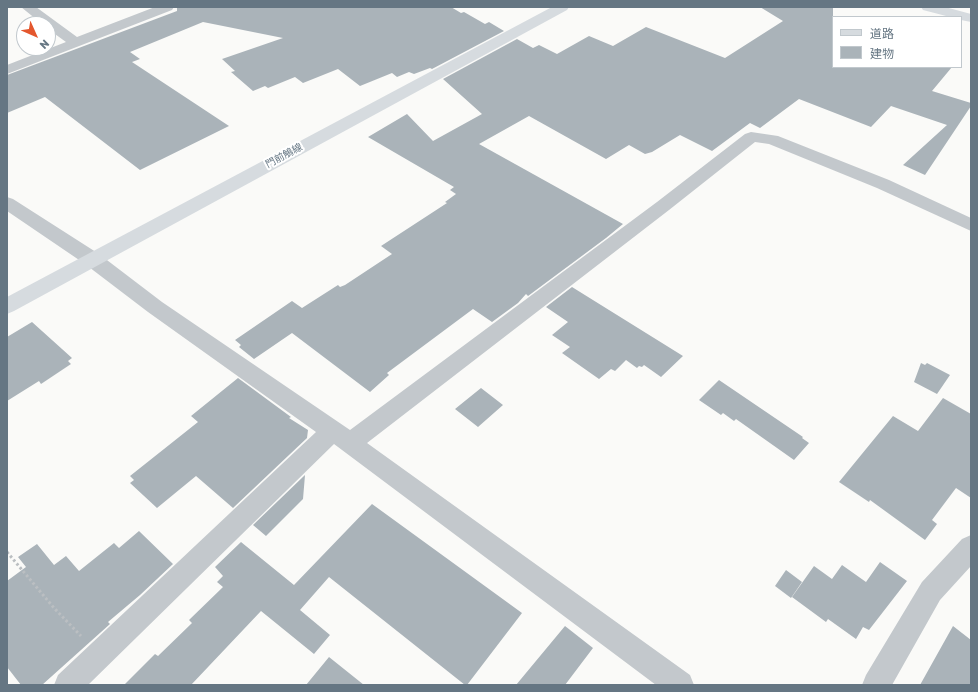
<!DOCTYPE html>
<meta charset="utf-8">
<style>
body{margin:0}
#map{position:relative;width:978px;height:692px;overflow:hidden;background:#fafaf8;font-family:Rubik,"Noto Sans JP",sans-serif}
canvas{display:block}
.frame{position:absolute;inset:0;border:8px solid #657683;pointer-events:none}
.legend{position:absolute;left:832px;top:16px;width:130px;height:52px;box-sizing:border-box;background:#fff;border:1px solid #c1c8cd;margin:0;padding:5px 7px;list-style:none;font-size:12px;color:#657683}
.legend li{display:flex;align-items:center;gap:8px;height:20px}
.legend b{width:20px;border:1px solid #c1c8cd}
.north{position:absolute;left:16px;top:16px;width:40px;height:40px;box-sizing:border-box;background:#fff;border:1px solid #c1c8cd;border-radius:50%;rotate:135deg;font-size:11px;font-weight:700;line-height:16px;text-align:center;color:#657683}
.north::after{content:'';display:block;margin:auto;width:14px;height:18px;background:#e4572e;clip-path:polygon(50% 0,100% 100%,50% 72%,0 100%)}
</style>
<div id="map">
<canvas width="978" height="692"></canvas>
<div class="frame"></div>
<ul class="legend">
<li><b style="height:5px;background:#d6dbdf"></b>道路</li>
<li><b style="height:11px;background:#aab3b9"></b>建物</li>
</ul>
<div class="north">N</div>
</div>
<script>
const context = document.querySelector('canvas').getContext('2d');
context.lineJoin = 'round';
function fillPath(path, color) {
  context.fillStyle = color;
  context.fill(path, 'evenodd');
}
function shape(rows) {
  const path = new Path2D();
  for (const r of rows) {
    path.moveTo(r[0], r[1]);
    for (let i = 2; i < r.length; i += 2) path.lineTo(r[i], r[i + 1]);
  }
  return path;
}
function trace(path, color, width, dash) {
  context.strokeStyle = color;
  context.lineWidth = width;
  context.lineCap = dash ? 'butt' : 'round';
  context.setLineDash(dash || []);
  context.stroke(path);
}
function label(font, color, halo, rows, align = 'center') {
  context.font = font + ' Rubik,"Noto Sans JP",sans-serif';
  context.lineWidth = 4;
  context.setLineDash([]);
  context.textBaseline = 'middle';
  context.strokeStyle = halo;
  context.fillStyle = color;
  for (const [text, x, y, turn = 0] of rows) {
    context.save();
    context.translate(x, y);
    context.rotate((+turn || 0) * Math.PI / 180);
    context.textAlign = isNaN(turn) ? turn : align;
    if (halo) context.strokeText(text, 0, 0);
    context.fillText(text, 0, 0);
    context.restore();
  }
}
const building = shape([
 [177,7,451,7,461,13,464,12,485,24,489,22,504,31,432,69,430,68,414,74,409,72,397,77,392,73,360,86,338,69,303,83,295,77,268,88,265,86,253,91,231,72,235,71,222,59,283,38,203,22,130,52,140,59,132,62,229,126,140,170,45,97,7,113,7,75,177,11],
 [760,7,833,7,833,67,952,67,932,91,971,103,971,106,925,175,903,165,947,125,891,106,871,127,799,99,760,128,750,123,712,151,680,135,652,152,645,154,629,145,606,159,529,116,479,144,623,224,606,238,528,296,526,294,518,303,492,322,473,309,387,373,389,375,370,392,292,333,254,359,239,347,241,345,235,340,292,301,302,308,338,285,340,287,345,285,392,254,381,246,447,203,445,202,456,194,450,190,454,187,368,137,407,114,433,141,482,114,443,79,517,39,533,48,539,45,557,54,589,36,613,46,646,27,725,58,783,21],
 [572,287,683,356,661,377,644,365,642,367,639,366,637,368,626,360,615,371,611,369,599,379,562,353,570,347,552,335,568,322,546,307],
 [32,322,72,358,68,361,71,364,41,384,39,381,7,401,7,337],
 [921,363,925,365,927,363,950,375,937,394,914,382],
 [238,378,291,417,289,418,308,430,307,438,233,508,196,476,157,508,130,483,134,480,130,476,198,422,191,416],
 [719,380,803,437,802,438,809,443,794,460,736,419,734,421,723,413,721,415,699,400],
 [481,388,503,405,478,427,455,409],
 [943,398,971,414,971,498,956,488,932,520,937,524,925,540,870,500,869,502,839,482,893,416,918,431],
 [305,475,303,499,266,536,253,525],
 [372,504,522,613,467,685,465,685,329,577,300,610,330,635,314,654,261,611,191,685,124,685,155,654,158,656,192,623,189,620,223,587,217,582,223,576,215,567,241,542,294,585],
 [139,531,173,564,140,595,108,622,110,624,42,685,21,685,7,667,7,581,26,567,18,557,37,544,54,565,66,556,79,571,114,543,119,548],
 [880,562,907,581,869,630,863,627,856,639,828,619,826,622,792,597,814,566,832,579,842,565,866,582],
 [786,570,802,582,791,598,775,586],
 [565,626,593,648,565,685,516,685],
 [953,626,971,640,971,685,920,685],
 [329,657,364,685,306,685]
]);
const path = shape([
 [7,552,54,608,81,636]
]);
const street = shape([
 [21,7,36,7,77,37,155,7,174,7,172,10,7,74,7,65,66,42,48,29,48,24,42,24,21,7],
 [751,132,778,136,889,180,971,218,971,231,877,188,769,144,755,142,669,210,367,443,690,675,694,685,656,685,334,444,88,685,54,685,58,675,316,432,148,312,85,264,7,211,7,197,13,199,99,254,162,302,350,430,657,202,745,134,751,132],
 [971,535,971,566,940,600,892,685,862,685,866,675,922,582,962,539,971,535]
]);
const secondary = shape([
 [552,7,569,7,567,10,14,311,7,314,7,297,552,7],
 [921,7,945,7,971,14,971,22,961,20,961,17,950,17,923,10,921,7]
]);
const farStreetnames = [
 ["門前鵤線",284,156,-28]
];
fillPath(building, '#aab3b9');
trace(path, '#bbbfc2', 3, [2.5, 2.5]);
fillPath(street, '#c3c8cc');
fillPath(secondary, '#d6dbdf');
label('10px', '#657683', '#fff', farStreetnames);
</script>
